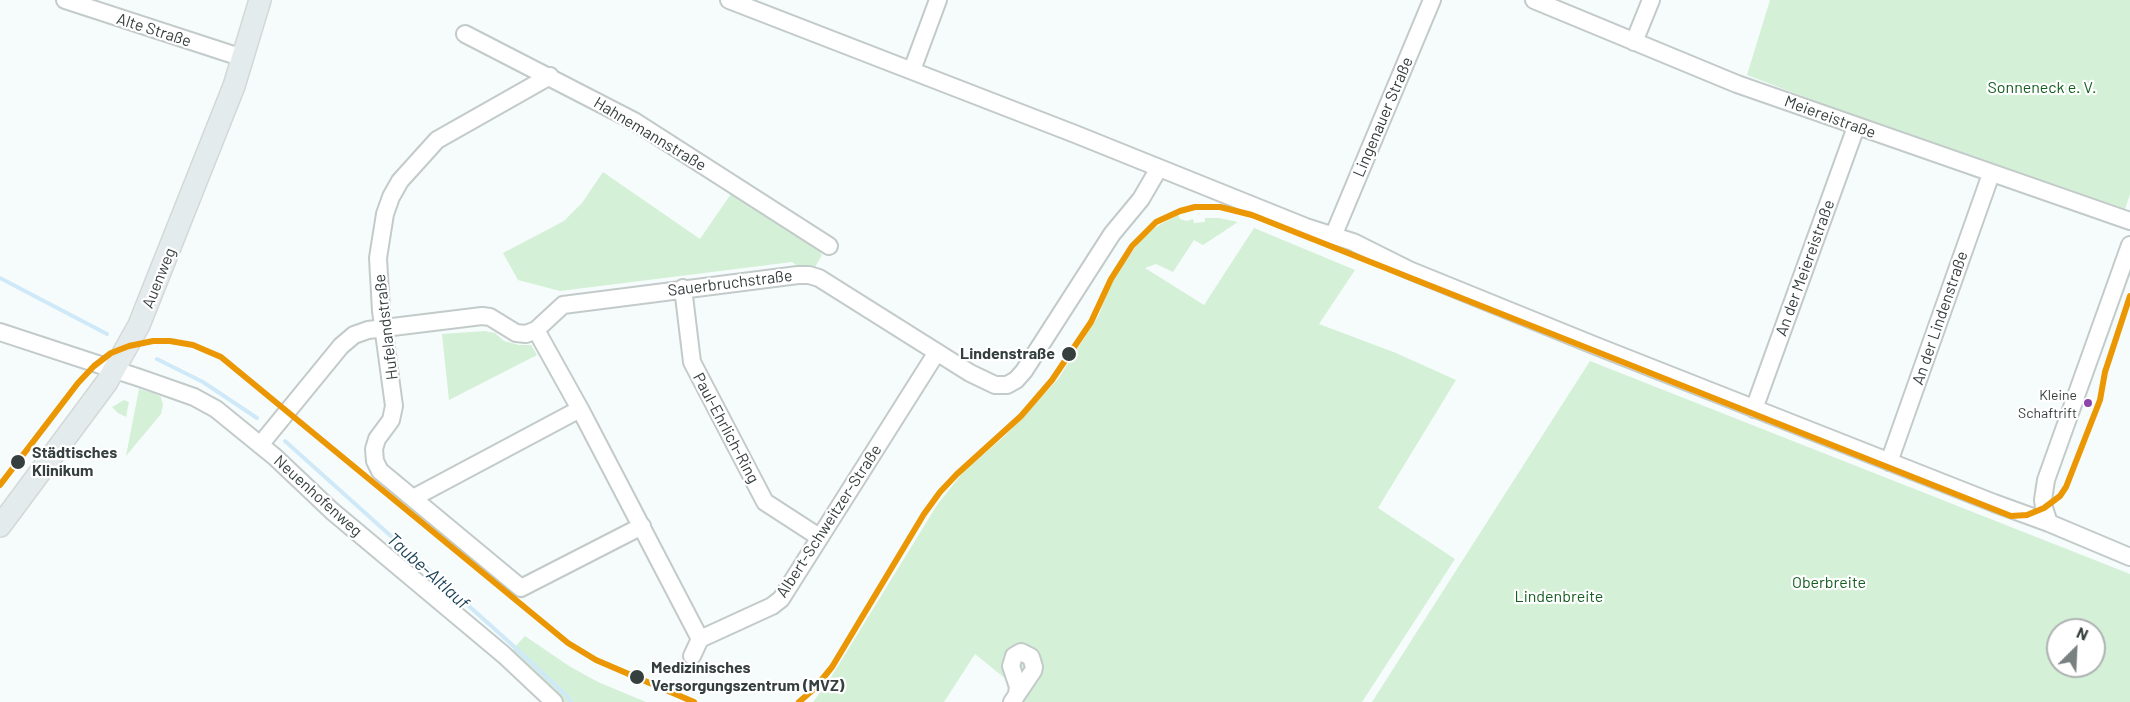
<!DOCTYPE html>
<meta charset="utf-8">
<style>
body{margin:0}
#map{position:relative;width:2130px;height:702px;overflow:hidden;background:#f6fcfb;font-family:Barlow,sans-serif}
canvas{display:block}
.north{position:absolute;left:2046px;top:618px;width:60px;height:60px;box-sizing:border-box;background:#fff;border:2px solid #aeb2b2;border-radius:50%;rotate:24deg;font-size:16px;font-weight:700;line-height:24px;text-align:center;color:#353f3e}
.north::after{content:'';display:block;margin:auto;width:21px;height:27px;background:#798180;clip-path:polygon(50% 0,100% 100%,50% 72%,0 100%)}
</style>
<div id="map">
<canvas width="2130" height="702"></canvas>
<div class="north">N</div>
</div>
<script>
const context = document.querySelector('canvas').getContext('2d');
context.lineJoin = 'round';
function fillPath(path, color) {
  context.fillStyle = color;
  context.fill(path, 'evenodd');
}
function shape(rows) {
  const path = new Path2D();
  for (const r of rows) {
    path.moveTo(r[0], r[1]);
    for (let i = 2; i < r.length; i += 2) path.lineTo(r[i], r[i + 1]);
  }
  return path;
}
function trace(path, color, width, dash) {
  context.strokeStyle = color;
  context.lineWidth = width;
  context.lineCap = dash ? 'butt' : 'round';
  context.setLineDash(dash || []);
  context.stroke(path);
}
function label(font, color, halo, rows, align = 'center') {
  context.font = font + ' Barlow,sans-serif';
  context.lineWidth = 4.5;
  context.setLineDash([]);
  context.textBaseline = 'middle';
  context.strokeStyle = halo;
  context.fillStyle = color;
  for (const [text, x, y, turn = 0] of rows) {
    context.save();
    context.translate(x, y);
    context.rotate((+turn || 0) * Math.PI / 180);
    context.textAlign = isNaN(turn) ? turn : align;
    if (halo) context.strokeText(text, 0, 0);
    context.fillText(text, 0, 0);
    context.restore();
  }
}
const green = shape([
 [1770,0,2130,0,2130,194,2125,209,1857,117,1747,75],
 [603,172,700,239,733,191,812,242,822,255,814,269,801,268,792,262,560,291,518,280,503,253,564,221,582,203],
 [1178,215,1180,219,1187,221,1193,219,1194,223,1205,222,1205,218,1219,218,1238,222,1203,245,1194,240,1173,272,1156,264,1145,268,1204,305,1254,228,1355,270,1319,324,1396,353,1456,380,1378,508,1455,559,1362,702,1020,702,1012,684,975,654,944,702,813,702,833,674,937,505,964,471,1006,435,1058,379,1099,315,1109,288,1120,268,1141,240,1154,228],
 [485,331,495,333,504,341,519,345,531,345,537,355,449,400,442,334],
 [1590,361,2130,574,2130,702,1372,702],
 [2058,630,2094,630,2094,666,2058,666],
 [139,389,153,393,161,397,163,405,161,414,126,456],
 [124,400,129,402,126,417,118,413,112,407],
 [525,636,569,666,598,682,646,702,564,702,510,652]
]);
const stream = shape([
 [0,278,107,334],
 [157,359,203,382,257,418],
 [285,441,509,642,567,696,571,702]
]);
const minor = shape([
 [65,0,243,58],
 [729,0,1075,134,1306,227,1353,242,1409,270,1596,346,1994,503,2049,523,2130,557],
 [1534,0,1737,84,2130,221],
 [465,34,634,121,829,246],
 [1634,42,1651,0],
 [912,70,938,0],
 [550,76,437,140,400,181,391,197,385,214,378,258,381,311,394,406,391,420,377,439,374,449,375,461,380,471,521,588,642,526],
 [1334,234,1432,0],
 [683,288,692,362,765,502,819,537],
 [536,330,580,409,700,639],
 [0,332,140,378,194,397,216,409,275,457,332,511,504,655,554,702],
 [1754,409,1856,127],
 [260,445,341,346,354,335,368,330,482,316,490,317,516,333,526,334,536,330,563,305,798,275,809,275,819,278,970,373,995,385,1007,385,1016,380,1024,371,1112,234,1141,199,1159,168],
 [1889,462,1991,174],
 [413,498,580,409],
 [2049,523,2044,508,2043,500,2046,480,2130,245],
 [700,639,772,606,781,599,937,352],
 [692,656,700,639],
 [1012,702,1033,671,1034,667,1031,657,1021,652,1014,656,1011,666,1018,687,1017,694]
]);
const major = shape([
 [0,526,107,382,139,325,234,86,260,0]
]);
const tram1 = shape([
 [0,485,78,383,94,366,111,353,129,346,153,341,170,341,193,345,221,357,568,643,596,660,694,702],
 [799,702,815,688,832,667,924,514,940,492,957,474,1021,416,1052,380,1091,322,1111,279,1132,246,1156,222,1180,211,1195,207,1220,207,1252,215,2011,516,2027,515,2044,508,2060,496,2066,487,2100,400,2105,372,2130,296]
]);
const markers = [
 [1069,354,8,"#353f3e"],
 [2088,403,5,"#8e44ad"],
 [18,462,8,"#353f3e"],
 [637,677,8,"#353f3e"]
];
const busNames = [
 ["Kleine",2077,395],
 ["Schaftrift",2077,413]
];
const streetNames = [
 ["Alte Straße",154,30,18],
 ["Lingenauer Straße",1383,117,-67],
 ["Meiereistraße",1830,117,20],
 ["Hahnemannstraße",650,134,31],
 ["An der Meiereistraße",1805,268,-70],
 ["Auenweg",159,278,-68],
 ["Sauerbruchstraße",730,283,-7],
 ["An der Lindenstraße",1940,318,-71],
 ["Hufelandstraße",386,327,-97],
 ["Paul-Ehrlich-Ring",726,428,62],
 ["Neuenhofenweg",318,496,42],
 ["Albert-Schweitzer-Straße",829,521,-57]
];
const parkNames = [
 ["Sonneneck e. V.",2042,88],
 ["Oberbreite",1829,583],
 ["Lindenbreite",1559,597]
];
const stopNames = [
 ["Lindenstraße",1055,354,"right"],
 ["Städtisches",32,453],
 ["Klinikum",32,471],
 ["Medizinisches",651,668],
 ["Versorgungszentrum (MVZ)",651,686]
];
const waterNames = [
 ["Taube-Altlauf",428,571,42]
];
fillPath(green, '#d4f0d7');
trace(stream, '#d0e9f8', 4);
trace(minor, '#c3cbca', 20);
trace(major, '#d3d8d7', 24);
trace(minor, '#fefffe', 16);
trace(major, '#e4ebed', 21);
trace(tram1, '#eb9703', 6);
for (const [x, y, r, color] of markers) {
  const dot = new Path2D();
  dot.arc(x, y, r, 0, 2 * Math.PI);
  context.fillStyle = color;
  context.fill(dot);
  trace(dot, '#fff', 2);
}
label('14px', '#353f3e', '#fff', busNames, 'right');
label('16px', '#353f3e', '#fff', streetNames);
label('16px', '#155e21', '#fff', parkNames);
label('bold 16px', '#353f3e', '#fff', stopNames, 'left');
label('italic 18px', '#183f55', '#fff', waterNames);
</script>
